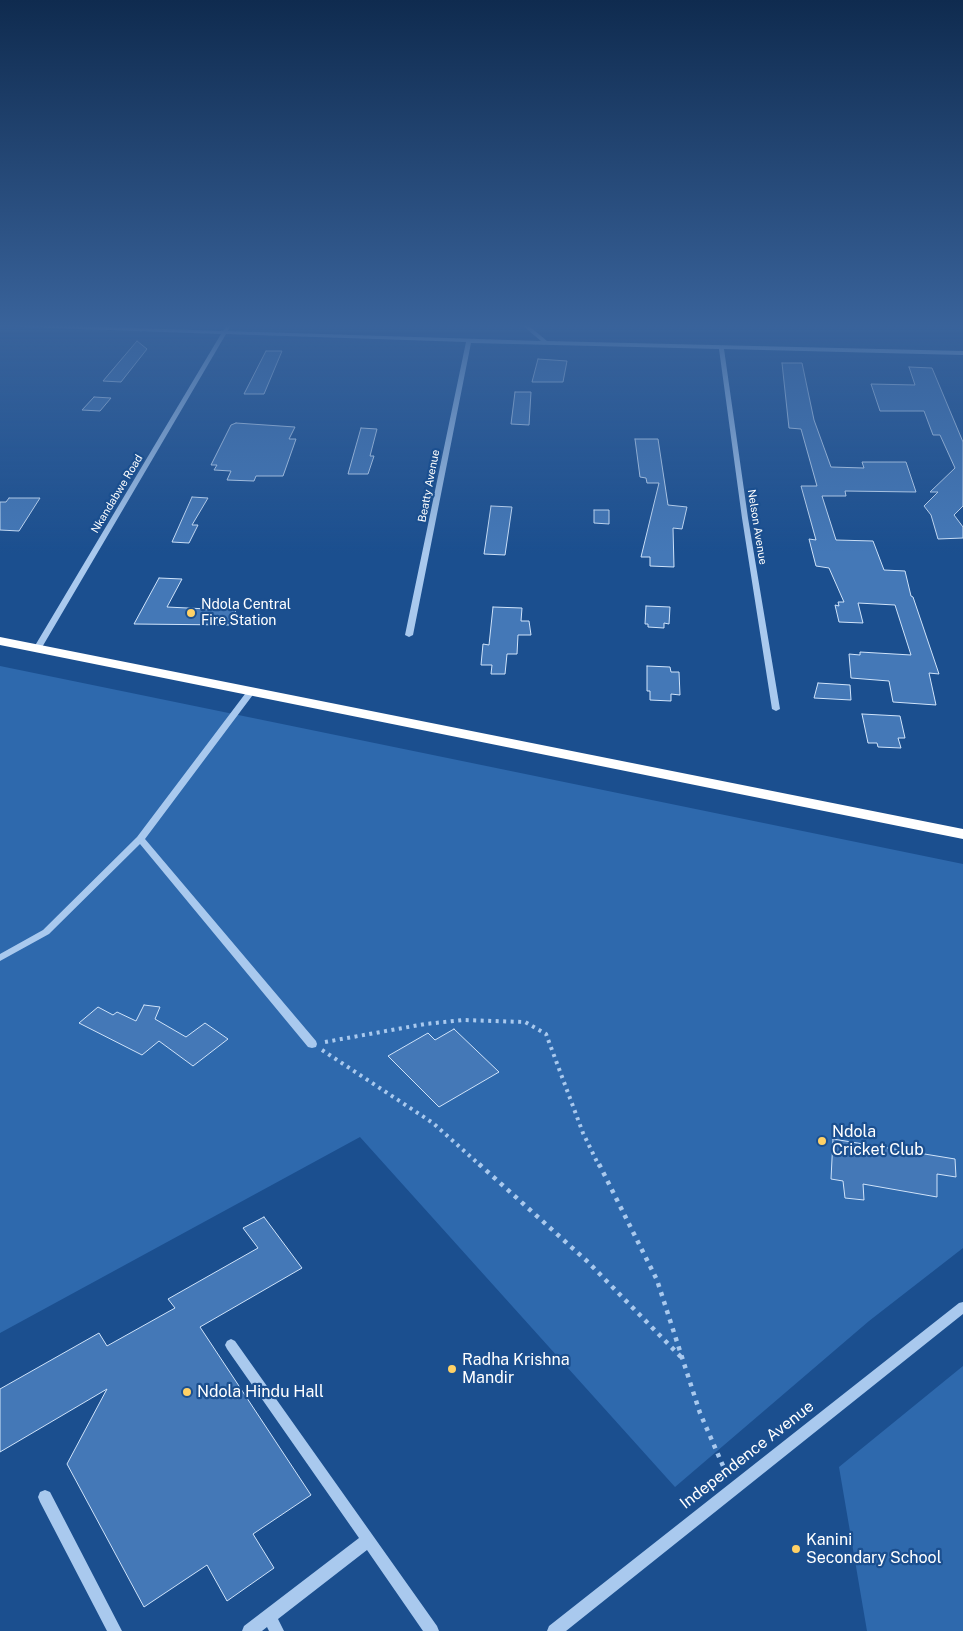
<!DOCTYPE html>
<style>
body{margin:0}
canvas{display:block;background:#1b4f8f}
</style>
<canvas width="963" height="1631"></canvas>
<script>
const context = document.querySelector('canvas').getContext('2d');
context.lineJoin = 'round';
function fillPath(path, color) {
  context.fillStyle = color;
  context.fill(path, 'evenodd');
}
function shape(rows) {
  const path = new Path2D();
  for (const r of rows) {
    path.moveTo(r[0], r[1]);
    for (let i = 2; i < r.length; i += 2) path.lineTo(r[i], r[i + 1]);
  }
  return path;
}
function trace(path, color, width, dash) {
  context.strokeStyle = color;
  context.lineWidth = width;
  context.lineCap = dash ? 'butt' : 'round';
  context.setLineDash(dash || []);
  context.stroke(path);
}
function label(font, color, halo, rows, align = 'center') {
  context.font = font + ' "Public Sans",sans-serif';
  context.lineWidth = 4.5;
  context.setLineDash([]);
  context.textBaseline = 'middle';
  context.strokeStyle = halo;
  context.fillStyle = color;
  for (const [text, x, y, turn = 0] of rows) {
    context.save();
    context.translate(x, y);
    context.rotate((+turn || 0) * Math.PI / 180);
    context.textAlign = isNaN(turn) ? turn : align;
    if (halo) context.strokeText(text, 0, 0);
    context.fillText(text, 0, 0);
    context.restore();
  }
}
const green = shape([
 [0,666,963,864,963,1248,869,1321,675,1487,360,1137,0,1333],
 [963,1366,963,1631,867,1631,839,1467]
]);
const building = shape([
 [137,341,147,349,121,382,103,381,137,341],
 [266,351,282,351,264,394,244,394,266,351],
 [538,359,567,361,563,382,532,382,538,359],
 [782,363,802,363,814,420,831,467,864,468,862,462,906,462,916,492,845,491,846,496,822,496,836,540,873,541,884,570,905,571,911,596,913,597,939,674,929,673,936,705,893,702,889,681,851,678,849,654,860,655,860,652,911,655,895,605,858,603,863,623,839,622,835,605,839,606,838,602,844,602,829,568,816,566,809,539,816,540,801,486,817,486,801,429,789,428,782,363],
 [909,367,932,368,963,442,963,506,954,515,963,527,963,538,938,539,931,515,924,506,938,492,930,492,955,468,940,435,933,435,924,411,880,411,871,384,915,385,909,367],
 [515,392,531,392,529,425,511,424,515,392],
 [94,397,111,398,100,411,82,410,94,397],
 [236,423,295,427,289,439,296,439,283,476,256,476,254,481,227,480,231,471,214,470,217,465,211,465,231,425,236,423],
 [361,428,377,429,370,456,374,456,368,474,348,474,361,428],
 [635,439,658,439,668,505,687,507,682,529,673,528,674,567,650,566,650,557,641,557,659,483,647,483,646,478,640,477,635,439],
 [192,497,208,498,192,525,198,525,189,543,172,542,192,497],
 [9,498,40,498,19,531,0,530,0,502,6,502,9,498],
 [491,506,512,507,505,555,484,554,491,506],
 [594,510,609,510,609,524,594,523,594,510],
 [159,578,182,579,167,607,208,609,212,600,240,602,229,625,134,624,159,578],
 [646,606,670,607,669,624,664,623,664,628,648,627,648,624,645,624,646,606],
 [493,607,522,608,521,621,529,621,531,635,518,635,517,654,507,654,505,674,491,674,492,665,481,665,483,644,489,645,493,607],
 [647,666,670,667,671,672,679,672,680,695,671,694,671,701,650,700,650,691,647,691,647,666],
 [818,683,850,685,851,700,814,698,818,683],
 [862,714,900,716,905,738,898,738,901,748,878,747,877,743,868,743,862,714],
 [144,1005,160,1007,155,1019,186,1037,205,1023,228,1039,193,1066,159,1041,142,1055,79,1023,98,1007,113,1015,117,1012,136,1021,144,1005],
 [454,1029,499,1072,439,1107,388,1056,428,1033,435,1040,454,1029],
 [833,1139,955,1159,956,1177,937,1174,937,1197,863,1184,864,1200,845,1198,843,1181,831,1179,833,1139],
 [264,1217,302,1268,200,1327,311,1495,253,1534,274,1568,227,1601,207,1565,144,1607,67,1464,107,1389,0,1452,0,1389,99,1333,107,1346,175,1308,168,1299,258,1248,243,1228,264,1217]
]);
const pathFar1 = shape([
 [325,1042,425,1024,464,1020,525,1022,546,1034,583,1133,599,1166],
 [322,1050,433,1123,481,1166]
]);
const path = shape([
 [479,1164,588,1262,681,1357],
 [599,1164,657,1280,700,1413,727,1475]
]);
const minor = shape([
 [18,325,52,325,223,331,227,325,231,325,228,331,541,341,522,325,528,325,547,341,963,351,963,355,724,349,748,518,780,709,776,711,772,709,742,518,719,349,471,343,413,635,409,637,405,635,466,342,226,334,41,649,37,651,33,649,221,334,21,327,18,325],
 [248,690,254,690,255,692,145,839,316,1041,317,1044,316,1047,312,1048,308,1047,140,844,49,934,0,961,0,954,43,930,137,837,248,690],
 [963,1302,963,1314,566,1631,547,1631,549,1626,959,1303,963,1302],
 [231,1339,235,1341,437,1626,439,1631,423,1631,367,1550,278,1619,284,1631,269,1631,267,1627,262,1631,242,1631,244,1626,359,1538,227,1349,225,1345,227,1341,231,1339],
 [45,1490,50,1492,122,1631,107,1631,40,1502,38,1497,40,1492,45,1490]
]);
const highway = shape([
 [0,637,963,829,963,839,0,645,0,637]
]);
const markers = [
 [191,613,5,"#ffd166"],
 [822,1141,5,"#ffd166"],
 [452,1369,5,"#ffd166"],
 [187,1392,5,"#ffd166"],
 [796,1549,5,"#ffd166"]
];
const farStreetnames = [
 ["Beatty Avenue",429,486,-79],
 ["Nkandabwe Road",117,494,-59],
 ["Nelson Avenue",757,527,81]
];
const poiNames = [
 ["Ndola Central",201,605],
 ["Fire Station",201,621]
];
const nearPoinames = [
 ["Ndola",832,1132],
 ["Cricket Club",832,1150],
 ["Radha Krishna",462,1360],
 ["Mandir",462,1378],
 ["Ndola Hindu Hall",197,1392],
 ["Kanini",806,1540],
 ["Secondary School",806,1558]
];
const nearStreetnames = [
 ["Independence Avenue",747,1455,-38]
];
fillPath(green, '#2e69ad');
fillPath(building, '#4478b7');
trace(building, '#cfe3fa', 1);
trace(pathFar1, '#a9c9ee', 4, [3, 4.5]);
trace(path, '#a9c9ee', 4.5, [4, 5.5]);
fillPath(minor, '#a9c9ee');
fillPath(highway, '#fff');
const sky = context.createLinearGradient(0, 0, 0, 553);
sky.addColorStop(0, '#0f2b4f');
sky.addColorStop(0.59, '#39639b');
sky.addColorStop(1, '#39639b00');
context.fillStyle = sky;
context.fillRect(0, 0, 963, 553);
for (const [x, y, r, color] of markers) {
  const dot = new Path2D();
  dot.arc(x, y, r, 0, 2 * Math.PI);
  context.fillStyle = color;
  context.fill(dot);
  trace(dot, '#1b4f8f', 2);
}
label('11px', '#fff', '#1b4f8f', farStreetnames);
label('14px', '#fff', '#1b4f8f', poiNames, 'left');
label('16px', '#fff', '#1b4f8f', nearPoinames, 'left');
label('16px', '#fff', '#1b4f8f', nearStreetnames);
</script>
